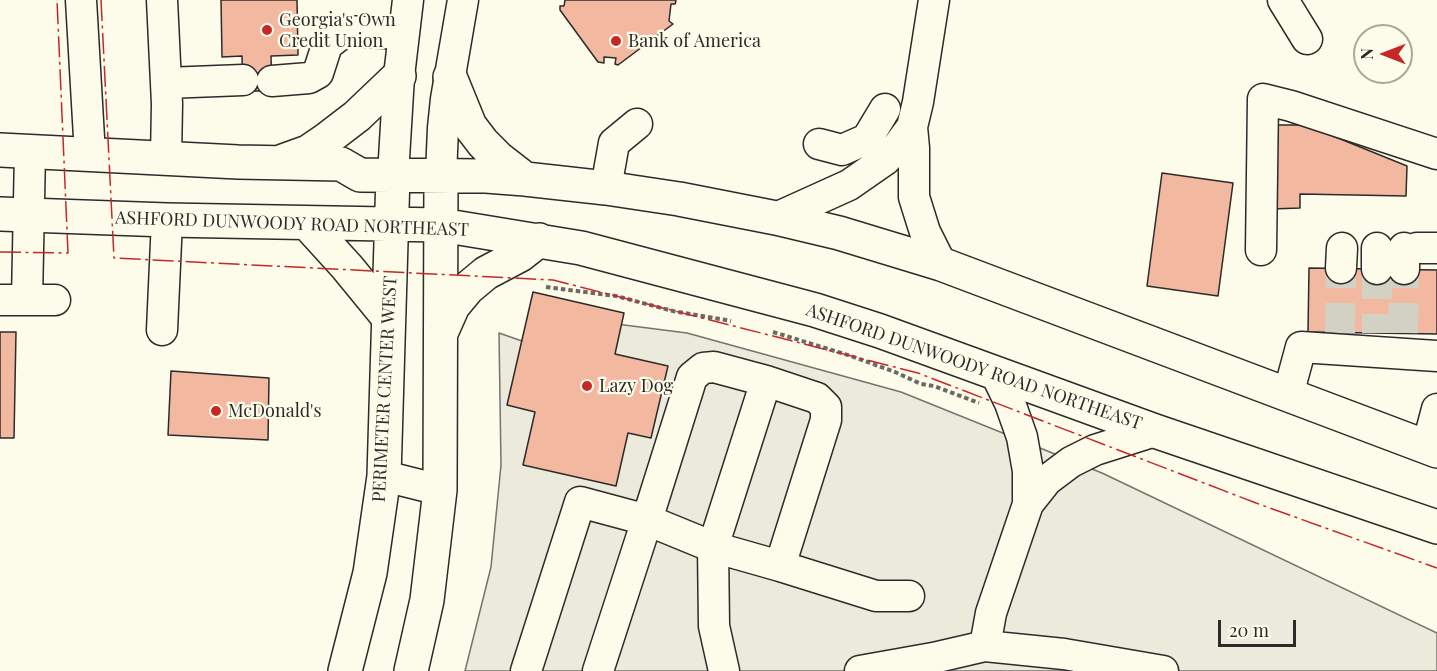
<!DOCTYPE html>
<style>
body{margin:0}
#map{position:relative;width:1437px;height:671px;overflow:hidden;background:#fdfbea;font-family:"Playfair Display",serif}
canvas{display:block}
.north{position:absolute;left:1353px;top:24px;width:60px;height:60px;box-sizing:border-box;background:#fdfbea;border:2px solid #a9a89e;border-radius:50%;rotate:270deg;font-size:16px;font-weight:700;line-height:24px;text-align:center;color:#2b2b2b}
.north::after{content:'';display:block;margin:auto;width:21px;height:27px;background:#c62828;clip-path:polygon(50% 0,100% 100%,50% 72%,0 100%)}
.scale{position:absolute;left:1218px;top:620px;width:78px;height:27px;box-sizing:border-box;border:3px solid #2b2b2b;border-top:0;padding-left:8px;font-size:18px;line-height:21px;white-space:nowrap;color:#2b2b2b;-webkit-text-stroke:4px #fdfbea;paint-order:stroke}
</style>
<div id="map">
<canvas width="1437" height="671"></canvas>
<div class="north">N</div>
<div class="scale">20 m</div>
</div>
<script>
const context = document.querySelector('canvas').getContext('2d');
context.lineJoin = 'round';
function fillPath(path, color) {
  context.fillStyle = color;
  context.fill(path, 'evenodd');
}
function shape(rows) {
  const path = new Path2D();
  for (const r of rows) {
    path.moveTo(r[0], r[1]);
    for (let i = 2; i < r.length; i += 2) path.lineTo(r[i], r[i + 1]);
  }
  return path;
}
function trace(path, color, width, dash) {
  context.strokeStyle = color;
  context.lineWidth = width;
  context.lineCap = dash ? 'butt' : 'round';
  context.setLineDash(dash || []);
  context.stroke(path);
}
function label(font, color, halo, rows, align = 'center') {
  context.font = font + ' "Playfair Display",serif';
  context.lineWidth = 4.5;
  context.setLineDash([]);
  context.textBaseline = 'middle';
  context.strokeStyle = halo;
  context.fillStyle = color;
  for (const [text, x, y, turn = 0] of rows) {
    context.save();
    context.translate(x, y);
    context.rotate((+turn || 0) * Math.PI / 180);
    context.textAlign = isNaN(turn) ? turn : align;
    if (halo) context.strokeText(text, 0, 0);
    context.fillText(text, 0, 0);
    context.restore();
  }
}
const parking = shape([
 [530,313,687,333,901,392,1102,473,1437,633,1437,671,465,671,491,567,501,465,499,333,522,341,530,313]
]);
const building = shape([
 [221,0,297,0,298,55,271,56,272,91,243,91,242,56,222,57,221,0],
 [565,0,675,0,676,1,675,4,671,4,669,21,673,24,618,65,615,64,616,58,604,57,604,63,598,62,560,10,560,6,564,6,565,0],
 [1274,125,1306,125,1407,166,1406,196,1300,194,1300,208,1271,209,1274,125],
 [1162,173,1233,183,1218,296,1147,286,1162,173],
 [1309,268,1437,270,1437,334,1308,332,1309,268],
 [533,292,624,313,615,354,668,366,651,438,628,433,616,486,523,465,535,412,507,405,533,292],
 [0,332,16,332,14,438,0,438,0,332],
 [171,371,269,378,268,440,168,435,171,371]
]);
const minorTunnel = shape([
 [1377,269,1377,333],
 [1340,333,1341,268],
 [1403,333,1404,269]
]);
const path = shape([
 [546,287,616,296,673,311,731,321],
 [773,332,851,356,895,372,921,384,934,386,979,403]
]);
const minor = shape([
 [81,0,90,155],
 [162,0,167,104,166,158],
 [1283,0,1307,39],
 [272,81,309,78,318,73,327,45,345,31,403,34],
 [166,83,243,80],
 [912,127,914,148,914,197,925,232,941,264],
 [819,144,842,150,867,139,885,109],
 [393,175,399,76,408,0],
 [441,175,443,128,446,99,463,0],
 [606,188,614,143,637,124],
 [776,218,849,185,885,160,898,146,912,127,918,102,934,0],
 [1377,248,1377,269],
 [1417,248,1437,248],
 [1261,250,1263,99,1291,106,1437,154],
 [1341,268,1342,248],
 [1404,269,1404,248],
 [0,300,27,300,30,152],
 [27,300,55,300],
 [162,330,167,220],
 [1288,395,1301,347,1437,356],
 [1427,447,1437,409],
 [384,476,440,490],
 [1028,504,1047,480,1071,462,1095,450,1155,431],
 [780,566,713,547,647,520,692,377,703,368,714,367,766,381,817,398,826,407,826,420,780,566,876,596,909,596],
 [985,646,991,613,1028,504,1028,471,1022,437,1010,403,995,372],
 [526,671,580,502,647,520,598,671],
 [724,671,714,626,713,547,766,381],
 [860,671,933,658,985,646,1064,654,1163,671]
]);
const major = shape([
 [450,77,470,126,483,143,498,158,525,179],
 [0,150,238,162,341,164,360,175,486,176,525,179,606,188,679,199,776,218,839,233,941,264,1437,451],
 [283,161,308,152,327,139,357,116,399,76],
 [0,214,167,220,441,225,581,248,815,310,880,331,1155,431,1437,527],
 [307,223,347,267,388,317],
 [441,333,453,306,468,288,486,273,520,255,539,240],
 [345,671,370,573,384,476,393,175],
 [411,671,427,600,440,490,441,175]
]);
const power = shape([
 [101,0,114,258,553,280,918,373,1256,503,1437,568],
 [0,252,68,253,57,0]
]);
const markers = [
 [267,30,6,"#c62828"],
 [616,41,6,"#c62828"],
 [587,386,6,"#c62828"],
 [216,411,6,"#c62828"]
];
const poiNames = [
 ["Georgia's Own",279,20],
 ["Credit Union",279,41],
 ["Bank of America",628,41],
 ["Lazy Dog",599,386],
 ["McDonald's",228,411]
];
const streetNames = [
 ["ASHFORD DUNWOODY ROAD NORTHEAST",292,224,2],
 ["ASHFORD DUNWOODY ROAD NORTHEAST",974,367,19],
 ["PERIMETER CENTER WEST",385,389,-87]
];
fillPath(parking, '#eceadb');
trace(parking, '#74746e', 1.5);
fillPath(building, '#f2b8a0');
trace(building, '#2b2b2b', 1.5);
trace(minorTunnel, '#d3d1c4', 30, [30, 15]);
trace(minor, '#2b2b2b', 33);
trace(major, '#2b2b2b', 36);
trace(path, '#6a6964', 4, [4.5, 3]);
trace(minor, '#fdfbea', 30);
trace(major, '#fdfbea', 33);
trace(power, '#c62828', 1.5, [21, 4.5, 3, 4.5]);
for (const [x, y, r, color] of markers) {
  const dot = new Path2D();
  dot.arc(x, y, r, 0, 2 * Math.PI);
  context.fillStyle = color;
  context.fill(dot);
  trace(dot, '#fdfbea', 2);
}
label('18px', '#2b2b2b', '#fdfbea', poiNames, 'left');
label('18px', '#2b2b2b', '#fdfbea', streetNames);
</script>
